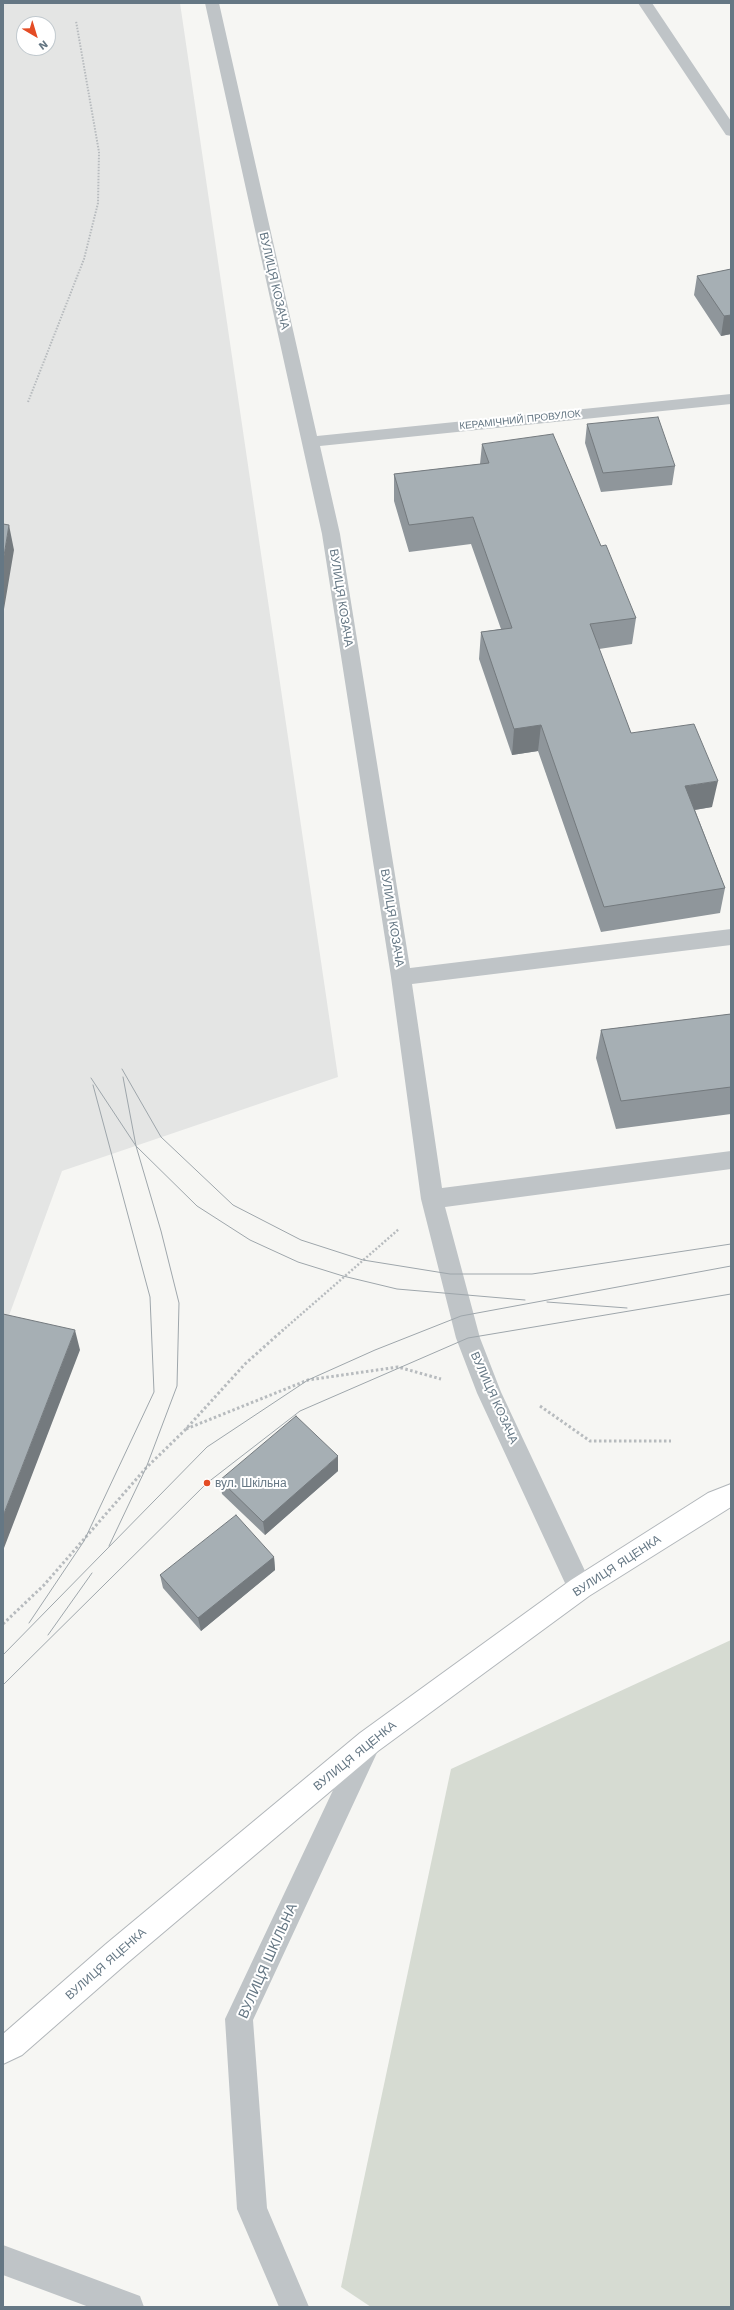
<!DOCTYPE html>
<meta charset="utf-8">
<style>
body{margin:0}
#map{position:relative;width:734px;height:2310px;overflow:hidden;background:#f6f6f3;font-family:"Work Sans",sans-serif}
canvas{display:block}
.frame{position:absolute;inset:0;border:4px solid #657784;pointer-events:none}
.north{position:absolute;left:16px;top:16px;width:40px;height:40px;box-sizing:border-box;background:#fff;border:1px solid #c1c9ce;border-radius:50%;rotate:142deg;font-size:11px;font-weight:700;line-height:16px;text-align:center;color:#657784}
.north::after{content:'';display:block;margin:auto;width:14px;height:18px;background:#e44c25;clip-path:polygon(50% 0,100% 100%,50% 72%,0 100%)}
</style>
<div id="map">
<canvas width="734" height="2310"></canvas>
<div class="frame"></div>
<div class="north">N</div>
</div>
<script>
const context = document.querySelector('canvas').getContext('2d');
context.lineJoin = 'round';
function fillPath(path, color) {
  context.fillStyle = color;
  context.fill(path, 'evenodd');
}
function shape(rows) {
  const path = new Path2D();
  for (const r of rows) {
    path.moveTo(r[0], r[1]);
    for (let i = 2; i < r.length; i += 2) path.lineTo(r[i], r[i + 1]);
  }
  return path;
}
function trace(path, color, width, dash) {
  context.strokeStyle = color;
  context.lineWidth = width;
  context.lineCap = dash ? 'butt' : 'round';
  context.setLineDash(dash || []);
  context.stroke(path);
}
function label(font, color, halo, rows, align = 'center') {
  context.font = font + ' "Work Sans",sans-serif';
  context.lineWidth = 4;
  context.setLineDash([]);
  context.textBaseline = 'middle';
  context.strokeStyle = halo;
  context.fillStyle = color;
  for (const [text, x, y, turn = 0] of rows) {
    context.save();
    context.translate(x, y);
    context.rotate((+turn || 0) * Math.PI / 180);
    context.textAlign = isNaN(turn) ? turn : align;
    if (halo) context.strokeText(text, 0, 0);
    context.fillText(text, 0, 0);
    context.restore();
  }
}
const built = shape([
 [3,3,180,3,338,1077,62,1171,3,1332],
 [24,24,48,24,48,48,24,48]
]);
const green = shape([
 [731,1640,731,2307,371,2307,341,2287,451,1769]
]);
const pathFar2 = shape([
 [28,402,84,259,98,203,99,152,76,21]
]);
const pathFar1 = shape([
 [282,1331,399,1229]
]);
const path = shape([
 [540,1406,590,1441,671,1441],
 [186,1429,308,1380,398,1367,441,1379],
 [3,1624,44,1585,146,1468,185,1430,245,1364,283,1330]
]);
const minor = shape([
 [205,3,219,3,317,436,731,394,731,404,320,446,340,534,410,968,731,929,731,945,412,984,442,1188,731,1151,731,1169,445,1207,480,1338,501,1392,593,1588,589,1596,580,1600,571,1596,477,1393,456,1338,421,1199,391,977,322,534,205,3],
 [638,3,652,3,731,121,731,136,726,135,638,3],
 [369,1729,378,1733,382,1742,253,2020,267,2208,309,2307,279,2307,237,2209,225,2019,360,1733,369,1729],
 [3,2245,140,2296,144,2307,89,2307,3,2275,3,2245]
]);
const major = shape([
 [731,1484,731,1507,589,1596,378,1751,126,1964,22,2055,3,2064,3,2034,106,1944,360,1733,571,1580,708,1493,731,1484]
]);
const tram = shape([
 [122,1069,161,1137,233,1205,301,1240,363,1260,450,1274,532,1274,731,1244],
 [91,1078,136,1146,197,1206,250,1240,298,1262,343,1276,397,1289,525,1300],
 [547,1302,627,1308],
 [109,1546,146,1468,177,1386,179,1303,161,1231,136,1146,123,1077],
 [29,1623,84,1541,154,1392,150,1297,93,1085],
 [48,1635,92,1573],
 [3,1655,207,1447,308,1380,375,1350,461,1316,731,1266],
 [3,1685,207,1483,300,1411,468,1338,731,1294]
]);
const wall = shape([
 [731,269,731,334,721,336,694,295,697,276],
 [587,424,675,466,672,485,601,492,585,443],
 [482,444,601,546,636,618,632,644,599,649,631,733,712,807,695,810,725,888,720,913,601,932,538,751,512,755,479,659,481,632,501,629,471,544,409,552,394,501,394,474,480,464],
 [731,1014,731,1114,616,1129,596,1058,601,1030],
 [338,1471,265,1535,222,1494,220,1480],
 [274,1557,275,1570,201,1631,163,1588,160,1575]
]);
const shadedWall = shape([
 [731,315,731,334,721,336,724,316],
 [9,525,14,550,3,615,3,562],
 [541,725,538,751,512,755,514,729],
 [718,781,712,807,681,812,685,786],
 [75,1330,80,1350,4,1548,3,1545,3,1516],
 [338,1456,338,1471,265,1535,263,1522],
 [274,1557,275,1570,201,1631,198,1618]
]);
const building = shape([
 [731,269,731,315,724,316,697,276,731,269],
 [658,417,675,466,603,473,587,424,658,417],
 [553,434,601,546,606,545,636,618,590,624,631,733,694,724,718,781,685,786,725,888,604,907,541,725,514,729,481,632,512,628,473,517,409,525,394,474,489,463,482,444,553,434],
 [3,524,9,525,3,562,3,524],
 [731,1014,731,1087,621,1101,601,1030,731,1014],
 [3,1314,75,1330,3,1516,3,1314],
 [296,1416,338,1456,263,1522,220,1480,296,1416],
 [236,1515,274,1557,198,1618,160,1575,236,1515]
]);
const markers = [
 [207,1483,4,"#e44c25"]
];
const farStreetnames = [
 ["КЕРАМІЧНИЙ ПРОВУЛОК",520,420,-6]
];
const streetNames = [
 ["ВУЛИЦЯ КОЗАЧА",274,281,77],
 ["ВУЛИЦЯ КОЗАЧА",341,598,81],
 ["ВУЛИЦЯ КОЗАЧА",392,918,81],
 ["ВУЛИЦЯ КОЗАЧА",494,1398,66],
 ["ВУЛИЦЯ ЯЦЕНКА",617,1566,-33],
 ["ВУЛИЦЯ ЯЦЕНКА",355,1756,-39],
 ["ВУЛИЦЯ ЯЦЕНКА",106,1964,-41]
];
const poiNames = [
 ["вул. Шкільна",215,1483]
];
const nearStreetnames = [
 ["ВУЛИЦЯ ШКІЛЬНА",268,1961,-66]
];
fillPath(built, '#e4e5e4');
fillPath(green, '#d6dbd2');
trace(major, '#b1b6ba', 2);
trace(pathFar2, '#b7bbbe', 2, [1.5, 1.5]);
trace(pathFar1, '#b7bbbe', 2.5, [2, 2]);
trace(path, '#b7bbbe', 3, [2.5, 2.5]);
fillPath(minor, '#bfc4c7');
fillPath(major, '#fff');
trace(tram, '#9ea6ab', 1);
fillPath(wall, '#8f969b');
fillPath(shadedWall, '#747a7e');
fillPath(building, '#a6afb4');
trace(building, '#747a7e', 1);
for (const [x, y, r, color] of markers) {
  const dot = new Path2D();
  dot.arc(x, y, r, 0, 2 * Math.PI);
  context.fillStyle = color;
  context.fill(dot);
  trace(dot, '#fff', 1.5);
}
label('10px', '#657784', '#fff', farStreetnames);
label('12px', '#657784', '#fff', streetNames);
label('12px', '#657784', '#fff', poiNames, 'left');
label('14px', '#657784', '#fff', nearStreetnames);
</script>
